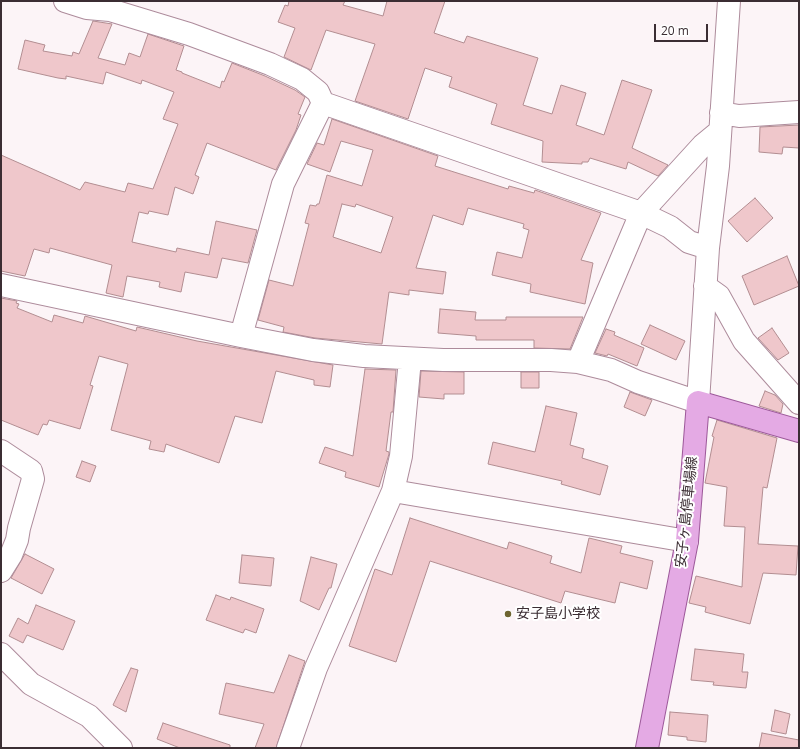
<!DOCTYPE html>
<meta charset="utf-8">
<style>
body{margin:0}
#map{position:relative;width:800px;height:749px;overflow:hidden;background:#fcf4f7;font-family:"Open Sans",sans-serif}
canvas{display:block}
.frame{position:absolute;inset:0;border:2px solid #3b2d33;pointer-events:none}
.scale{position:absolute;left:654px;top:24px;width:54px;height:18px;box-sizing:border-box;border:2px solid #3b2d33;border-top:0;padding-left:5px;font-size:12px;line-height:14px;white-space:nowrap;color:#3b2d33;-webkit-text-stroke:3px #fff;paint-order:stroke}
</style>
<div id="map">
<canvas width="800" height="749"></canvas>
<div class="frame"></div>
<div class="scale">20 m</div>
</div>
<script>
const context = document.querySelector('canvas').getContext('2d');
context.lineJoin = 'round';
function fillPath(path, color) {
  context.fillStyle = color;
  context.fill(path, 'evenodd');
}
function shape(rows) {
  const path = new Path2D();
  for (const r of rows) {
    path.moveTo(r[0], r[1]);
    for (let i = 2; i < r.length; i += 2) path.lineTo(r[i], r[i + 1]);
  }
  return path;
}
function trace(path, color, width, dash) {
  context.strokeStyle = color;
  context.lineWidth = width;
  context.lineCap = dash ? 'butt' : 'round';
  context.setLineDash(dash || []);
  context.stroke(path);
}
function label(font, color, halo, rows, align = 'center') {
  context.font = font + ' "Open Sans","Noto Sans JP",sans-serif';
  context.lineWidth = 4;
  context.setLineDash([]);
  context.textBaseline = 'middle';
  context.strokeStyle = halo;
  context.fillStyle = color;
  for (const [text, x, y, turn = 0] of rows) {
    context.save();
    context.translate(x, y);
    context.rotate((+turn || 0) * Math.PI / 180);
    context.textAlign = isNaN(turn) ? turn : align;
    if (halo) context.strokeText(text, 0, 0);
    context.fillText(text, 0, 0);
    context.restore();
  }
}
const building = shape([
 [289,1,345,1,343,5,383,16,387,1,445,1,434,33,464,43,467,36,538,58,523,105,552,114,561,85,586,93,576,125,604,135,622,80,652,90,632,148,668,165,658,176,628,162,626,169,590,158,588,162,582,162,582,164,542,162,543,141,491,124,497,104,449,87,452,77,425,68,408,119,355,101,375,44,326,30,311,70,284,57,295,28,278,22,285,5,288,6,289,1],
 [93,21,112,24,98,58,125,65,129,53,140,57,148,34,184,46,176,70,182,72,182,73,220,88,222,81,224,82,232,63,265,76,295,90,305,97,298,114,301,115,296,130,276,170,207,143,195,175,199,177,193,194,175,187,168,215,149,211,148,214,139,212,132,242,176,252,177,248,209,255,216,221,257,230,248,263,222,258,217,278,185,272,181,292,159,287,160,282,127,276,123,297,106,293,112,265,50,248,49,253,34,249,25,276,1,271,1,155,80,190,85,182,125,192,128,183,153,189,178,124,163,119,174,92,142,80,141,84,106,72,103,84,66,76,66,79,58,78,18,69,25,40,45,45,43,51,72,56,73,52,79,54,93,21],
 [332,119,438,156,435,166,508,189,509,186,534,193,535,190,601,213,581,260,593,263,585,304,530,292,531,284,492,275,497,252,522,258,529,230,523,228,524,224,468,208,463,225,433,215,416,268,446,272,443,294,409,290,409,295,389,292,382,344,315,338,283,332,284,327,258,320,269,280,293,286,309,224,305,223,310,205,316,206,317,204,319,204,327,175,362,186,373,150,341,141,330,172,307,164,317,143,324,145,332,119],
 [342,204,355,207,356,204,393,217,381,253,333,237,342,204],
 [799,125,799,148,783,147,782,154,759,152,760,127,799,125],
 [755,198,773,218,747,242,728,221,755,198],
 [787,256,799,286,754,305,742,276,787,256],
 [1,298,17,301,16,303,19,304,17,308,52,322,54,315,83,323,85,316,136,331,137,327,197,341,333,365,330,387,314,385,314,380,276,371,262,423,235,416,219,463,166,444,164,452,149,449,151,441,111,430,128,364,99,356,90,385,93,386,80,429,49,420,47,425,43,424,38,435,1,420,1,298],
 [440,309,476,312,475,320,506,320,506,317,583,317,570,349,534,348,534,340,476,340,476,336,438,333,440,309],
 [650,325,685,341,676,360,641,344,650,325],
 [772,328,789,353,778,360,758,338,772,328],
 [606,329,615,332,614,335,644,348,637,366,608,354,607,356,595,353,606,329],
 [365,369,396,370,393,412,391,412,386,451,389,452,389,454,379,487,345,477,346,472,319,463,325,447,353,456,365,369],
 [421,371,464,372,464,394,444,394,444,399,419,397,421,371],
 [521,372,539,372,539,388,521,388,521,372],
 [765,391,775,395,783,404,781,413,759,406,765,391],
 [630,392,652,400,645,416,624,407,630,392],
 [546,406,577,413,570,445,584,449,582,458,608,466,600,495,561,484,562,481,488,464,493,442,535,452,546,406],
 [717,420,777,438,767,488,763,487,758,544,798,546,796,575,763,573,750,624,705,612,706,607,689,603,696,576,742,587,745,527,724,526,727,487,705,483,714,437,712,436,717,420],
 [82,461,96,466,90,482,76,477,82,461],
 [410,518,507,549,509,542,552,556,550,563,581,573,589,538,622,546,620,553,653,561,647,589,620,582,615,603,565,591,561,603,430,561,396,662,349,646,375,569,392,575,410,518],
 [25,554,54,569,42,594,11,578,25,554],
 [242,555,274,558,271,586,239,583,242,555],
 [311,557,337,564,331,588,329,588,319,610,300,601,311,557],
 [216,595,230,600,231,597,264,609,256,633,245,629,243,633,206,620,216,595],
 [36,605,75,621,63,650,27,635,23,643,9,636,18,618,28,624,36,605],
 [695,649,744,654,742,672,748,672,746,688,713,685,714,682,691,680,695,649],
 [289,655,305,661,276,748,255,748,264,724,219,714,226,683,274,693,289,655],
 [131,668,138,670,126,712,113,705,131,668],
 [775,710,790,714,786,734,771,731,775,710],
 [670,712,708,715,706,742,687,740,687,737,668,735,670,712],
 [163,723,230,745,230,748,180,748,157,739,163,723],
 [762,733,799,740,799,748,759,748,762,733]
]);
const minor = shape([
 [65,1,87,8,110,10,189,34,270,64,302,79,318,92,323,103,641,213,670,227,689,242,708,248],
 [721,113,739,116,799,112],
 [1,285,241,336,313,350,364,356,443,360,551,360,578,362,611,370,638,382,698,402,708,248,718,166,729,1],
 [705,286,719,296,744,341,799,403],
 [241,336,283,184,323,103],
 [578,362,641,213,703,145,720,131],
 [1,451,31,471,33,479,19,528,17,540,11,555,1,571],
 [393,491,687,541],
 [1,654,31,684,89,716,121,748],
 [288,748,316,668,393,491,401,456,410,359]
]);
const major = shape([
 [647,748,687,541,698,402,799,431]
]);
const markers = [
 [508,614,4,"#6e6531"]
];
const streetNames = [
 ["安子ヶ島停車場線",687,512,-84]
];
const poiNames = [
 ["安子島小学校",516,614]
];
fillPath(building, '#efc7cb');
trace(building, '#b28d91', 1);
trace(minor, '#ad8b9b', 24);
trace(major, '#9d599a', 24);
trace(minor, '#fff', 22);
trace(major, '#e4aae4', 22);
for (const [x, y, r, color] of markers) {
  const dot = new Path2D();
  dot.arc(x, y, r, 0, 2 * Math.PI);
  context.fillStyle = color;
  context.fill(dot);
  trace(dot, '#fff', 1.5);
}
label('14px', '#3b2d33', '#fff', streetNames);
label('14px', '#3b2d33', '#fff', poiNames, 'left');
</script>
